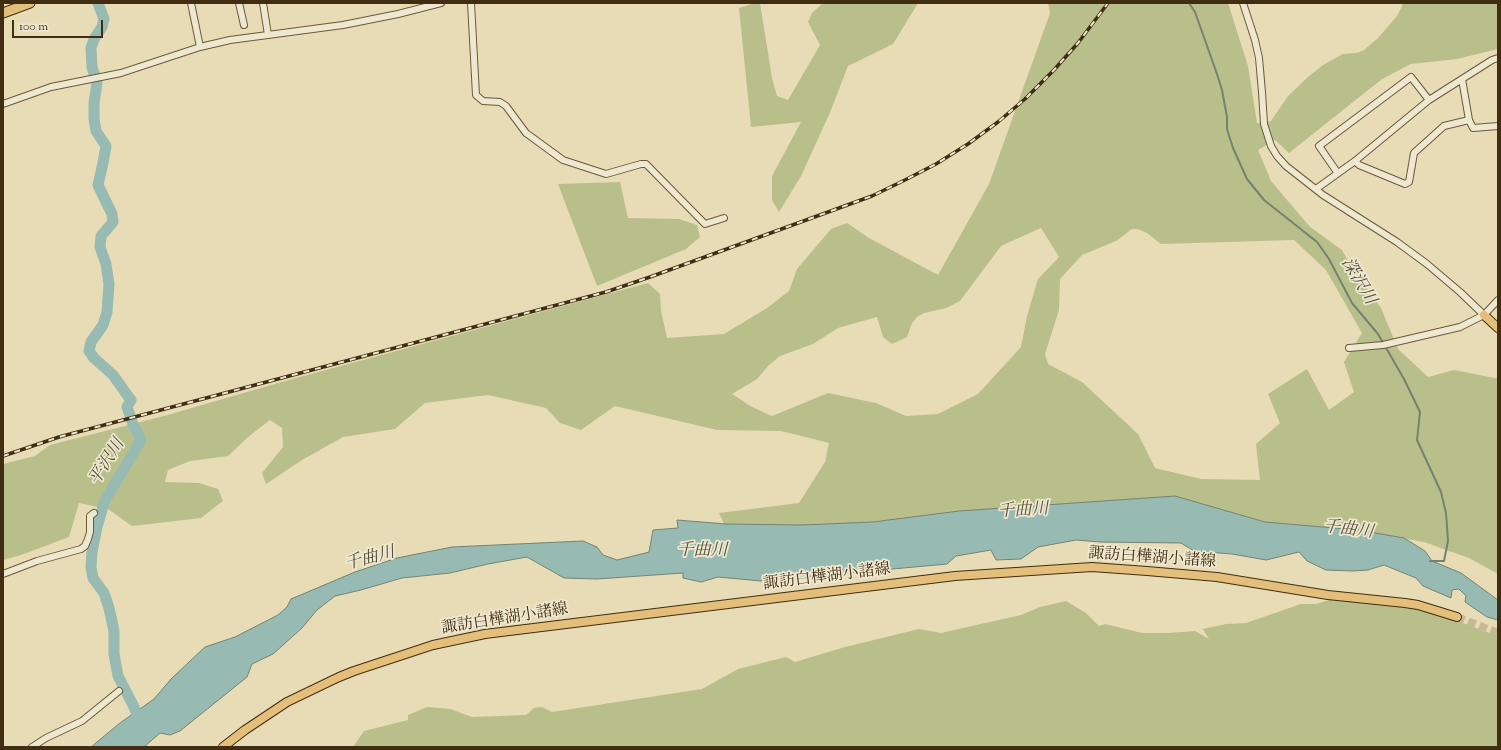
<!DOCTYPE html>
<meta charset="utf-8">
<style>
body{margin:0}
#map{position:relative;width:1501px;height:750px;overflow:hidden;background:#e7dcb6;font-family:"Sorts Mill Goudy",serif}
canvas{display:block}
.frame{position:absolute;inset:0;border:4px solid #412d11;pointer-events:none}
.scale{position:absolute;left:12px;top:20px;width:91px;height:18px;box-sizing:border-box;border:2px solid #412d11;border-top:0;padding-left:5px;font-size:12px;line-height:14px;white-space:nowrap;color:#412d11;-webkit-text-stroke:3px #efe8d0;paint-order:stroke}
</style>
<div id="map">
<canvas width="1501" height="750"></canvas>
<div class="frame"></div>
<div class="scale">100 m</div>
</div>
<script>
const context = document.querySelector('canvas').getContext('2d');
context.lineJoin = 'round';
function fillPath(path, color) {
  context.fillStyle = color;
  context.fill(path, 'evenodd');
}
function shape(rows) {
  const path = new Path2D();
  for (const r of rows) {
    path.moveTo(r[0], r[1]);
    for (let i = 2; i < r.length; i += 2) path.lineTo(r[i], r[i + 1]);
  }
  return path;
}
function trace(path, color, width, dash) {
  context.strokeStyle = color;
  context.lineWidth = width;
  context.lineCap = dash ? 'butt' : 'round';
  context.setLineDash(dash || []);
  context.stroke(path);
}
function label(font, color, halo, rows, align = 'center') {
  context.font = font + ' "Sorts Mill Goudy","Noto Serif JP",serif';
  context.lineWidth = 3.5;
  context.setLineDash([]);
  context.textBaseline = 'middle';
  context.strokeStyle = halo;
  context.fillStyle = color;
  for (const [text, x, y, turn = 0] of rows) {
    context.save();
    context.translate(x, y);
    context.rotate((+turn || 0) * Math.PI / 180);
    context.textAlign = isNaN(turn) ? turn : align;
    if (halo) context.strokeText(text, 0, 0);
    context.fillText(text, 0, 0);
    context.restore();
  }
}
const green = shape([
 [755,3,760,3,772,78,777,96,788,100,820,45,808,22,812,13,823,3,918,3,893,44,848,66,829,115,801,176,779,212,772,200,772,176,801,122,751,127,739,8],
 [1048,3,1228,3,1248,66,1257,123,1271,121,1288,96,1308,77,1323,65,1343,54,1357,53,1364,50,1378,38,1397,16,1402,6,1402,3,1498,3,1498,49,1457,59,1411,64,1382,79,1289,153,1275,140,1258,150,1271,181,1310,227,1342,250,1353,270,1381,308,1398,349,1428,377,1454,370,1495,378,1498,377,1498,574,1469,558,1424,542,1358,530,1265,522,1175,496,959,511,873,522,802,525,724,524,719,513,799,503,825,462,829,443,781,431,717,430,615,406,581,430,560,423,546,408,488,395,425,403,395,429,343,437,302,460,266,484,262,473,283,447,282,428,270,420,248,437,228,456,190,461,168,470,165,482,199,483,218,489,223,501,201,518,132,526,108,509,79,503,69,537,21,555,3,560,3,464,35,456,50,445,164,416,285,381,648,283,660,294,661,311,667,338,724,334,767,308,789,291,797,269,831,229,847,223,869,238,938,275,989,184,1050,13],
 [1041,228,1059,257,1038,279,1027,316,1021,347,978,394,938,414,906,416,876,403,828,393,772,416,752,407,732,394,757,379,768,366,780,356,813,344,838,328,877,317,883,337,892,344,907,337,912,323,917,317,924,313,946,308,960,301,1001,246],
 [1132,229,1138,229,1147,233,1161,244,1294,240,1326,270,1362,333,1344,362,1354,392,1329,410,1307,369,1268,394,1280,423,1256,444,1260,480,1201,479,1155,468,1138,434,1082,382,1048,364,1045,354,1059,310,1060,279,1082,255,1116,241],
 [620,182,628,218,679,219,697,225,700,237,686,249,597,286,558,184],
 [1329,600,1366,601,1405,606,1449,618,1498,636,1498,747,353,747,364,731,408,720,408,715,427,707,450,709,472,717,526,715,534,708,542,707,552,712,702,689,738,669,786,657,795,662,845,647,919,629,941,633,1021,615,1040,607,1066,601,1086,613,1099,626,1105,624,1142,633,1167,633,1195,631,1209,639,1203,629,1226,624,1246,623,1301,604,1316,604]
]);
const water = shape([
 [1175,496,1265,522,1358,530,1404,538,1425,551,1432,561,1461,573,1498,600,1498,620,1487,617,1465,602,1466,596,1459,589,1452,590,1451,598,1423,586,1416,578,1384,565,1368,570,1353,571,1326,570,1307,561,1299,552,1266,560,1232,554,1194,551,1181,543,1100,542,1076,540,1038,547,1021,559,996,560,991,550,956,556,947,564,761,581,718,577,701,582,683,578,683,573,597,579,564,578,527,557,488,564,450,573,402,578,361,590,335,596,317,610,302,628,273,654,252,664,247,677,180,731,170,735,160,733,144,747,91,747,120,723,154,699,171,679,205,647,235,637,278,615,287,607,291,599,355,572,397,558,452,547,583,541,597,547,603,555,617,560,649,552,653,530,678,528,677,520,726,524,802,525,873,522,959,511,1175,496]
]);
const stream = shape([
 [1189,3,1195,12,1217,74,1222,90,1227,117,1227,129,1233,148,1247,179,1264,200,1317,242,1329,259,1352,303,1378,334,1404,379,1420,412,1417,440,1441,492,1446,513,1448,541,1444,561,1430,561]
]);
const river = shape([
 [98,3,104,19,102,27,94,39,91,48,92,67,97,83,94,103,94,119,96,131,106,146,103,163,98,185,112,214,113,222,101,236,100,247,106,264,109,284,107,312,103,325,91,342,89,351,94,358,113,375,128,396,131,400,127,407,134,427,140,437,140,442,105,500,97,527,92,552,91,567,93,578,104,593,109,608,114,631,114,654,118,676,134,707,141,725]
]);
const majorTunnel = shape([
 [1457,617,1498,633]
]);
const minor = shape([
 [191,3,200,47],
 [239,3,244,25],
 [263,3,268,35],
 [471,3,476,95,483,101,500,102,506,106,526,133,563,160,606,174,641,164,646,164,705,224,724,218],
 [1243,3,1255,40,1259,58,1262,92,1264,124,1271,146,1277,156,1286,166,1323,195,1397,242,1427,264,1460,292,1484,315],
 [3,104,51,87,121,73,200,47,230,40,343,25,398,14,441,3],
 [1469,120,1473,128,1498,126],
 [1355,161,1359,165,1405,184,1409,182,1414,153,1444,126,1469,120,1462,79],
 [1337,172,1319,146,1411,77,1429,100],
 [1316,189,1355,161,1429,100,1492,60,1498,58],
 [1349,348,1383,345,1460,327,1484,315,1498,300],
 [3,574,37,561,81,549,85,546,88,539,90,532,90,516,94,513],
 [32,747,46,738,82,721,119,691]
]);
const major = shape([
 [1484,315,1498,328],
 [223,747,245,730,287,702,339,677,354,671,433,645,485,634,955,576,1092,567,1147,571,1217,577,1328,595,1405,603,1418,605,1457,617]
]);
const highway = shape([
 [3,13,30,3]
]);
const rail = shape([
 [3,456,59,437,606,292,650,277,872,196,905,180,936,164,968,144,998,122,1025,99,1053,71,1078,43,1108,3]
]);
const streetNames = [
 ["諏訪白樺湖小諸線",1152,559,4],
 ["諏訪白樺湖小諸線",827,578,-7],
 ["諏訪白樺湖小諸線",505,620,-9]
];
const waterNames = [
 ["深沢川",1357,282,59],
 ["平沢川",108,463,-58],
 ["千曲川",1023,512,-4],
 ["千曲川",1348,531,7],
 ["千曲川",702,552],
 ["千曲川",370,560,-15]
];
fillPath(green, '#b9bf8b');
fillPath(water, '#97bbb2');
trace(water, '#758272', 1);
trace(stream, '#758272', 2);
trace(river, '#97bbb2', 11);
trace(majorTunnel, '#c6b995', 8, [8, 4]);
trace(minor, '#6a593a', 8);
trace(major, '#412d11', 10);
trace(highway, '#412d11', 11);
trace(minor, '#efe8d0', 6);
trace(major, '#e4be7b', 8);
trace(highway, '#e4be7b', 9);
trace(rail, '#412d11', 3.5);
trace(rail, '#efe8d0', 2, [6]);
label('16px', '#412d11', '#efe8d0', streetNames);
label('italic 17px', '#565039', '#efe8d0', waterNames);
</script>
